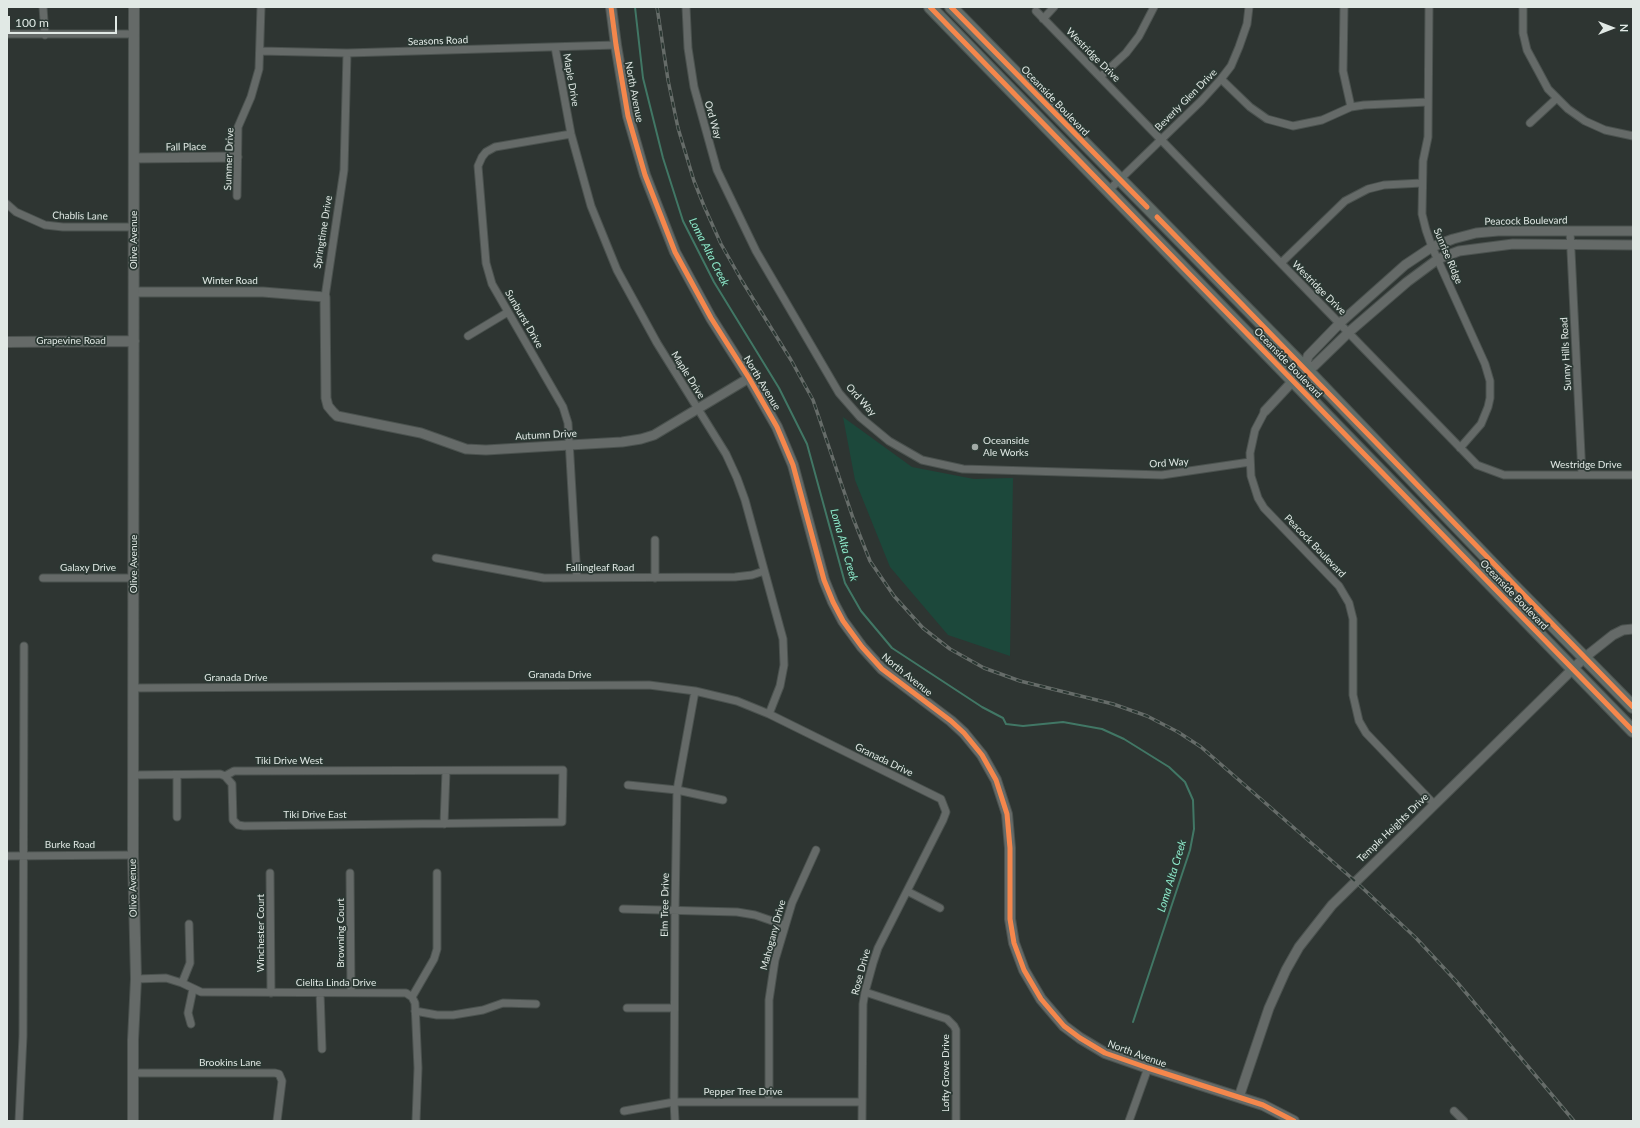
<!DOCTYPE html>
<style>
body{margin:0}
#map{position:relative;width:1640px;height:1128px;overflow:hidden;background:#2e3532;font-family:Lato,sans-serif}
canvas{display:block}
.frame{position:absolute;inset:0;border:8px solid #e1e9e5;pointer-events:none}
.north{position:absolute;left:1592px;top:8px;width:40px;height:40px;-webkit-text-stroke:3px #2b3833;paint-order:stroke;rotate:90deg;font-size:11px;font-weight:700;line-height:16px;text-align:center;color:#e1e9e5}
.north::after{content:'';display:block;margin:auto;width:14px;height:18px;background:#e1e9e5;clip-path:polygon(50% 0,100% 100%,50% 72%,0 100%)}
.scale{position:absolute;left:8px;top:16px;width:109px;height:18px;box-sizing:border-box;border:2px solid #e1e9e5;border-top:0;padding-left:5px;font-size:12px;line-height:14px;white-space:nowrap;color:#e1e9e5;-webkit-text-stroke:3px #2b3833;paint-order:stroke}
</style>
<div id="map">
<canvas width="1640" height="1128"></canvas>
<div class="frame"></div>
<div class="north">N</div>
<div class="scale">100 m</div>
</div>
<script>
const context = document.querySelector('canvas').getContext('2d');
context.lineJoin = 'round';
function fillPath(path, color) {
  context.fillStyle = color;
  context.fill(path, 'evenodd');
}
function shape(rows) {
  const path = new Path2D();
  for (const r of rows) {
    path.moveTo(r[0], r[1]);
    for (let i = 2; i < r.length; i += 2) path.lineTo(r[i], r[i + 1]);
  }
  return path;
}
function trace(path, color, width, dash) {
  context.strokeStyle = color;
  context.lineWidth = width;
  context.lineCap = dash ? 'butt' : 'round';
  context.setLineDash(dash || []);
  context.stroke(path);
}
function label(font, color, halo, rows, align = 'center') {
  context.font = font + ' Lato,sans-serif';
  context.lineWidth = 3.5;
  context.setLineDash([]);
  context.textBaseline = 'middle';
  context.strokeStyle = halo;
  context.fillStyle = color;
  for (const [text, x, y, turn = 0] of rows) {
    context.save();
    context.translate(x, y);
    context.rotate((+turn || 0) * Math.PI / 180);
    context.textAlign = isNaN(turn) ? turn : align;
    if (halo) context.strokeText(text, 0, 0);
    context.fillText(text, 0, 0);
    context.restore();
  }
}
const green = shape([
 [843,417,912,467,974,479,1013,478,1010,656,948,635,890,567,855,480]
]);
const stream = shape([
 [635,7,643,78,663,158,683,221,714,282,779,388,807,444,845,583,861,611,892,648,982,707,1003,718,1006,724,1023,726,1063,722,1102,729,1124,739,1169,767,1185,782,1193,800,1194,829,1190,850,1133,1022]
]);
const minor = shape([
 [43,7,45,35],
 [686,7,688,48,694,87,717,170,756,251,839,393,860,417,889,441,922,460,963,469,1162,475,1250,462],
 [1344,7,1343,71,1351,107],
 [1429,7,1428,137,1423,161,1422,214,1426,230,1432,247,1485,364,1490,381,1490,398,1488,407,1481,424,1460,448],
 [1523,7,1523,33,1527,50,1548,89,1568,109,1585,121,1605,130,1633,136],
 [1036,11,1477,465,1504,475,1633,475],
 [1043,19,1054,7],
 [7,34,133,34],
 [555,47,571,134,591,206,617,270,657,343,726,454,737,478,745,500,783,639,784,665,780,686,769,714],
 [260,51,347,53,616,45],
 [1100,77,1126,53,1139,36,1154,7],
 [1221,79,1250,107,1267,119,1293,126,1322,120,1351,107,1364,105,1428,102],
 [1530,123,1557,98],
 [571,134,495,147,486,152,482,157,478,166,486,263,492,284,563,407,568,423,577,578],
 [1109,190,1201,101,1221,79,1231,66,1239,47,1247,24,1249,7],
 [237,196,238,127,251,97,259,69,261,7],
 [7,204,16,212,45,225,63,227,134,227],
 [1570,231,1582,475],
 [1281,263,1345,201,1368,189,1384,185,1422,183],
 [325,297,344,170,347,53],
 [468,336,508,312],
 [1265,411,1255,430,1250,453,1251,476,1258,498,1264,508,1339,586,1349,603,1353,619,1353,695,1359,721,1366,733,1434,804],
 [655,540,655,578],
 [436,558,544,578,735,577,752,575,764,571],
 [43,578,133,578],
 [133,688,649,685,695,691,737,701,769,714,941,799,946,812,943,820,878,948,873,963,865,992,863,1004,862,1121],
 [133,775,220,774,225,776,232,784,233,820,238,825,244,826,562,822,563,770,244,771,234,771,225,776],
 [628,785,677,790,723,800],
 [177,817,177,775],
 [444,824,446,771],
 [7,856,133,855],
 [270,873,271,993],
 [350,873,351,992],
 [907,891,940,908],
 [623,909,737,912,755,915,784,925],
 [136,979,166,978,182,983,201,992,406,993,412,997,415,1003,418,1068,416,1121],
 [182,983,190,963,189,924],
 [320,992,322,1049],
 [865,992,947,1019,954,1026,956,1030,956,1121],
 [412,997,434,959,437,949,437,873],
 [627,1008,674,1008],
 [415,1011,437,1015,453,1015,483,1010,503,1003,536,1004],
 [191,1024,188,1013,193,989],
 [133,1073,275,1073,279,1074,282,1081,277,1121],
 [769,1102,769,1000,775,960,792,903,816,850],
 [624,1111,674,1102,862,1102],
 [1454,1111,1464,1121],
 [19,1121,23,1036,24,646],
 [675,1121,674,1102,675,911,677,790,695,691],
 [1129,1121,1148,1068]
]);
const tertiary = shape([
 [134,158,237,157],
 [134,292,263,292,325,297,326,398,328,406,333,412,337,416,421,433,466,449,486,450,570,445,622,442,641,439,654,435,749,378],
 [1305,368,1308,356,1340,323,1405,265,1432,247,1453,239,1476,233,1498,231,1633,231],
 [1265,411,1305,368,1314,366,1349,332,1407,282,1438,259,1459,251,1513,244,1633,245],
 [1239,1097,1269,1008,1286,970,1299,947,1332,905,1584,658,1613,635,1623,630,1633,629]
]);
const secondary = shape([
 [611,7,616,45,628,116,645,175,675,252,711,318,749,378,777,427,793,465,824,580,833,602,843,621,862,647,882,669,951,721,964,733,982,755,996,780,1007,814,1010,848,1010,919,1014,943,1024,970,1041,999,1064,1026,1080,1038,1105,1053,1148,1068,1263,1105,1294,1121],
 [7,342,134,341],
 [133,1121,133,1040,136,979,133,855,134,7]
]);
const primary = shape([
 [930,7,1633,731],
 [951,7,1305,368,1510,582,1633,707]
]);
const rail = shape([
 [657,7,668,80,678,128,694,181,704,206,721,244,742,281,791,360,813,400,853,518,870,561,894,596,923,628,950,649,984,668,1020,681,1113,704,1147,716,1178,732,1201,747,1355,881,1416,938,1456,981,1574,1121]
]);
const cycleway = shape([
 [611,7,616,45,628,116,645,175,675,252,711,318,749,378,777,427,793,465,824,580,833,602,843,621,862,647,882,669,951,721,964,733,982,755,996,780,1007,814,1010,848,1010,919,1014,943,1024,970,1041,999,1064,1026,1080,1038,1105,1053,1148,1068,1263,1105,1294,1121],
 [930,7,1633,731],
 [951,7,1147,207],
 [1157,217,1633,707]
]);
const markers = [
 [975,447,4,"#a2aaa6"]
];
const streetNames = [
 ["Seasons Road",438,41,-2],
 ["Westridge Drive",1093,55,45],
 ["Maple Drive",571,80,80],
 ["North Avenue",634,92,79],
 ["Beverly Glen Drive",1186,100,-45],
 ["Oceanside Boulevard",1055,101,46],
 ["Ord Way",713,120,74],
 ["Fall Place",186,147,-1],
 ["Summer Drive",229,159,-88],
 ["Chablis Lane",80,216,1],
 ["Peacock Boulevard",1526,221,-1],
 ["Springtime Drive",323,232,-81],
 ["Olive Avenue",134,240,-90],
 ["Sunrise Ridge",1448,256,67],
 ["Winter Road",230,281],
 ["Westridge Drive",1319,288,45],
 ["Sunburst Drive",524,319,60],
 ["Grapevine Road",71,341],
 ["Sunny Hills Road",1566,354,-93],
 ["Oceanside Boulevard",1288,363,46],
 ["Maple Drive",688,375,58],
 ["North Avenue",762,383,59],
 ["Ord Way",861,400,48],
 ["Autumn Drive",546,435,-3],
 ["Ord Way",1169,463,-4],
 ["Westridge Drive",1586,465],
 ["Peacock Boulevard",1315,546,46],
 ["Olive Avenue",134,564,-90],
 ["Galaxy Drive",88,568],
 ["Fallingleaf Road",600,568],
 ["Oceanside Boulevard",1514,595,46],
 ["Granada Drive",560,675],
 ["North Avenue",907,675,39],
 ["Granada Drive",236,678],
 ["Granada Drive",884,760,26],
 ["Tiki Drive West",289,761],
 ["Tiki Drive East",315,815],
 ["Temple Heights Drive",1393,828,-44],
 ["Burke Road",70,845],
 ["Olive Avenue",133,888,-91],
 ["Elm Tree Drive",665,905,-89],
 ["Winchester Court",261,933,-90],
 ["Browning Court",341,933,-90],
 ["Mahogany Drive",773,935,-75],
 ["Rose Drive",861,972,-75],
 ["Cielita Linda Drive",336,983],
 ["North Avenue",1137,1054,20],
 ["Brookins Lane",230,1063],
 ["Lofty Grove Drive",946,1073,-90],
 ["Pepper Tree Drive",743,1092]
];
const poiNames = [
 ["Oceanside",983,441],
 ["Ale Works",983,453]
];
const waterNames = [
 ["Loma Alta Creek",709,252,63],
 ["Loma Alta Creek",844,545,74],
 ["Loma Alta Creek",1172,876,-73]
];
fillPath(green, '#1c483b');
trace(stream, '#417765', 2);
trace(minor, '#4b524f', 9);
trace(tertiary, '#4b524f', 11);
trace(secondary, '#4b524f', 12);
trace(primary, '#4b524f', 14);
trace(minor, '#656a68', 7);
trace(tertiary, '#656a68', 9);
trace(secondary, '#656a68', 10);
trace(primary, '#626c68', 12);
trace(rail, '#666c69', 3.5);
trace(rail, '#2b3833', 2, [6]);
trace(cycleway, '#f5874c', 5);
for (const [x, y, r, color] of markers) {
  const dot = new Path2D();
  dot.arc(x, y, r, 0, 2 * Math.PI);
  context.fillStyle = color;
  context.fill(dot);
  trace(dot, '#2b3833', 1.5);
}
label('10px', '#e1e9e5', '#2b3833', streetNames);
label('10px', '#e1e9e5', '#2b3833', poiNames, 'left');
label('italic 11px', '#8eeacb', '#2b3833', waterNames);
</script>
